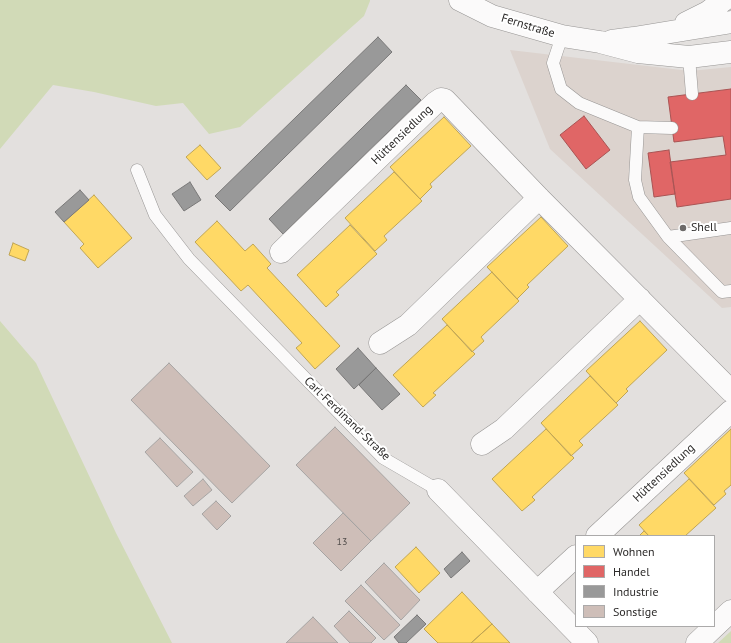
<!DOCTYPE html>
<meta charset="utf-8">
<style>
body{margin:0}
#map{position:relative;width:731px;height:643px;overflow:hidden;background:#e3e0de;font-family:"PT Sans",sans-serif}
canvas{display:block}
.legend{position:absolute;left:575px;top:535px;width:140px;height:92px;box-sizing:border-box;background:#fff;border:1px solid #abaaaa;margin:0;padding:5px 7px;list-style:none;font-size:12px;color:#2d2b2a}
.legend li{display:flex;align-items:center;gap:8px;height:20px}
.legend b{width:20px;border:1px solid #abaaaa}
</style>
<div id="map">
<canvas width="731" height="643"></canvas>
<ul class="legend">
<li><b style="height:11px;background:#ffd966"></b>Wohnen</li>
<li><b style="height:11px;background:#e06666"></b>Handel</li>
<li><b style="height:11px;background:#999"></b>Industrie</li>
<li><b style="height:11px;background:#cebeb8"></b>Sonstige</li>
</ul>
</div>
<script>
const context = document.querySelector('canvas').getContext('2d');
context.lineJoin = 'round';
function fillPath(path, color) {
  context.fillStyle = color;
  context.fill(path, 'evenodd');
}
function shape(rows) {
  const path = new Path2D();
  for (const r of rows) {
    path.moveTo(r[0], r[1]);
    for (let i = 2; i < r.length; i += 2) path.lineTo(r[i], r[i + 1]);
  }
  return path;
}
function trace(path, color, width, dash) {
  context.strokeStyle = color;
  context.lineWidth = width;
  context.lineCap = dash ? 'butt' : 'round';
  context.setLineDash(dash || []);
  context.stroke(path);
}
function label(font, color, halo, rows, align = 'center') {
  context.font = font + ' "PT Sans",sans-serif';
  context.lineWidth = 4;
  context.setLineDash([]);
  context.textBaseline = 'middle';
  context.strokeStyle = halo;
  context.fillStyle = color;
  for (const [text, x, y, turn = 0] of rows) {
    context.save();
    context.translate(x, y);
    context.rotate((+turn || 0) * Math.PI / 180);
    context.textAlign = isNaN(turn) ? turn : align;
    if (halo) context.strokeText(text, 0, 0);
    context.fillText(text, 0, 0);
    context.restore();
  }
}
const built = shape([
 [510,50,690,71,731,67,731,307,722,308,550,149]
]);
const green = shape([
 [0,0,370,0,370,1,364,16,240,127,209,134,183,103,156,106,94,92,53,85,0,149],
 [0,321,36,363,116,533,172,643,0,643],
 [731,631,731,643,718,643]
]);
const homes = shape([
 [444,117,471,146,430,184,432,187,420,199,390,167,444,117],
 [200,145,221,168,207,180,186,157,200,145],
 [394,172,422,201,384,236,387,240,375,251,345,218,394,172],
 [94,195,132,238,98,268,80,248,84,244,64,222,94,195],
 [541,217,568,246,527,285,529,287,517,299,487,267,541,217],
 [217,221,245,251,253,244,271,264,267,268,340,346,315,369,296,348,302,343,248,285,241,291,195,242,217,221],
 [350,225,377,254,336,292,339,295,326,307,297,275,350,225],
 [13,243,29,250,25,261,9,255,13,243],
 [492,272,519,301,481,337,484,341,472,352,442,319,492,272],
 [640,321,667,350,626,389,628,391,616,403,586,371,640,321],
 [447,325,475,354,433,393,436,395,423,407,393,375,447,325],
 [590,376,618,405,579,441,583,445,571,456,541,423,590,376],
 [546,429,574,458,532,497,535,500,522,511,492,479,546,429],
 [731,429,731,485,724,491,726,494,714,505,684,473,731,429],
 [689,479,716,508,685,536,649,536,639,525,689,479],
 [644,531,649,536,639,536,644,531],
 [416,547,440,573,419,593,395,567,416,547],
 [462,592,492,624,471,643,438,643,424,629,462,592],
 [492,624,510,643,471,643,492,624]
]);
const shops = shape([
 [731,89,731,199,677,207,670,162,726,155,723,136,674,142,668,97,731,89],
 [584,116,610,150,586,169,560,135,584,116],
 [669,150,675,194,654,197,648,153,669,150]
]);
const industry = shape([
 [378,37,392,52,230,211,215,196,378,37],
 [406,85,421,100,283,234,269,219,406,85],
 [190,182,201,200,184,211,172,194,190,182],
 [80,190,89,200,64,222,55,212,80,190],
 [358,348,376,368,354,389,336,369,358,348],
 [376,368,400,394,382,410,359,385,376,368],
 [462,552,470,561,451,578,444,569,462,552],
 [417,615,426,624,406,643,399,643,394,637,417,615]
]);
const building = shape([
 [169,363,270,466,232,503,131,400,169,363],
 [335,427,410,503,371,541,296,465,335,427],
 [160,438,193,472,177,487,145,452,160,438],
 [203,479,212,490,193,506,184,496,203,479],
 [216,501,231,516,217,530,202,514,216,501],
 [343,513,371,541,341,571,313,543,343,513],
 [384,563,420,600,401,620,365,582,384,563],
 [361,585,400,625,384,640,345,601,361,585],
 [349,611,376,638,371,643,350,643,334,626,349,611],
 [313,617,338,643,286,643,313,617]
]);
const lane = shape([
 [562,36,553,63,561,89,579,103,638,127,672,128],
 [689,57,692,94],
 [638,127,635,180,639,197,668,237,731,228],
 [137,170,155,215,189,259,383,458,438,490],
 [668,237,722,292,731,291]
]);
const street = shape([
 [281,252,435,103,441,99,445,100,539,198,731,391],
 [380,343,408,325,539,198],
 [482,444,504,429,640,299],
 [438,490,587,643],
 [597,536,731,411],
 [537,592,576,556],
 [697,643,731,611]
]);
const secondary = shape([
 [460,0,492,16,562,36,600,42,638,52,689,57,731,52],
 [686,23,708,12,724,0],
 [612,41,634,38,731,22]
]);
const markers = [
 [683,228,4,"#6d6a69"]
];
const numberNames = [
 ["13",342,542]
];
const streetNames = [
 ["Fernstraße",528,26,17],
 ["Hüttensiedlung",402,135,-44],
 ["Carl-Ferdinand-Straße",347,419,44],
 ["Hüttensiedlung",664,473,-43]
];
const poiNames = [
 ["Shell",691,228]
];
fillPath(built, '#dcd3ce');
fillPath(green, '#d1dab7');
fillPath(homes, '#ffd966');
trace(homes, '#c0a554', 1);
fillPath(shops, '#e06666');
trace(shops, '#aa5454', 1);
fillPath(industry, '#999');
trace(industry, '#797878', 1);
fillPath(building, '#cebeb8');
trace(building, '#a6a4a3', 1);
trace(lane, '#979594', 13);
trace(street, '#979594', 23);
trace(secondary, '#979594', 23);
trace(lane, '#fbfafa', 12);
trace(street, '#fbfafa', 22);
trace(secondary, '#fbfafa', 22);
for (const [x, y, r, color] of markers) {
  const dot = new Path2D();
  dot.arc(x, y, r, 0, 2 * Math.PI);
  context.fillStyle = color;
  context.fill(dot);
  trace(dot, '#fff', 1.5);
}
label('10px', '#55504e', null, numberNames);
label('12px', '#2d2b2a', '#fff', streetNames);
label('12px', '#2d2b2a', '#fff', poiNames, 'left');
</script>
